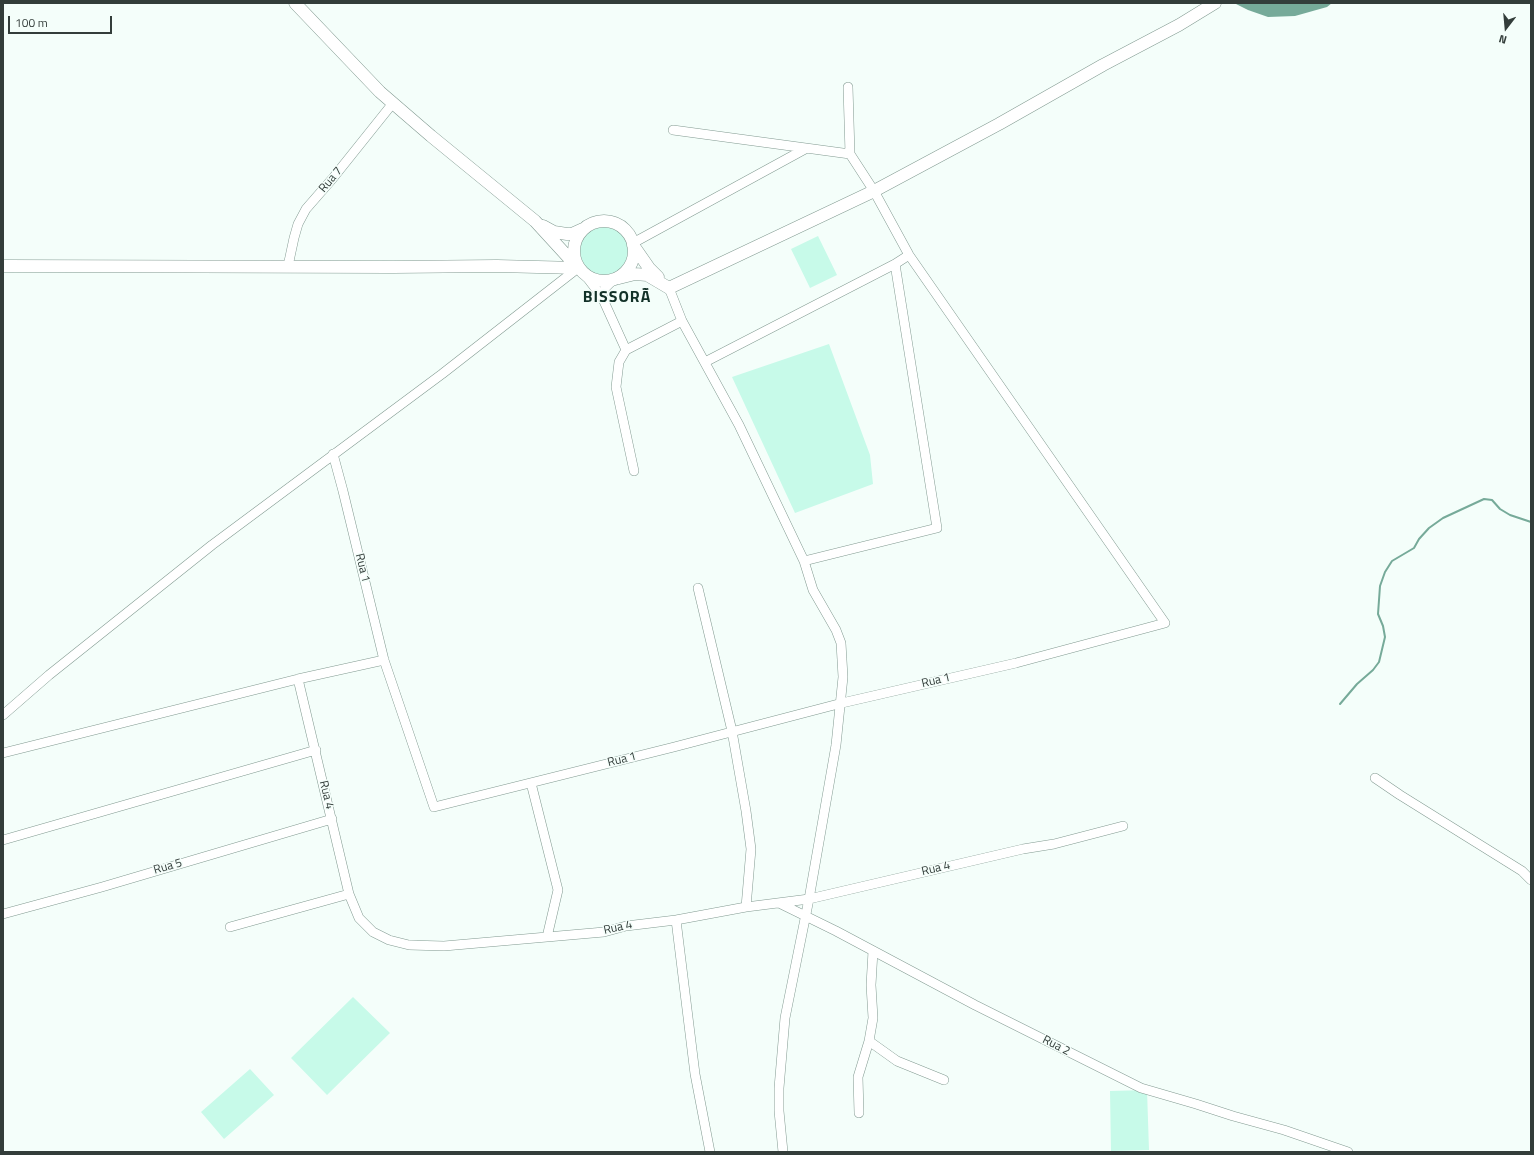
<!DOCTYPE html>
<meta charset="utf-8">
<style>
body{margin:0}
#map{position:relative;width:1534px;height:1155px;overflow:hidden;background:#f4fefa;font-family:"Titillium Web",sans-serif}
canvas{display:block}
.frame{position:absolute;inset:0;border:4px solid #333d3a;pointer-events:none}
.north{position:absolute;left:1486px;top:8px;width:40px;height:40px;-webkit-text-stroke:3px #f4fefa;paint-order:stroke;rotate:196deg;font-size:11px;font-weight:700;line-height:16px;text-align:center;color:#333d3a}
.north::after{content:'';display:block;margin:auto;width:14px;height:18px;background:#333d3a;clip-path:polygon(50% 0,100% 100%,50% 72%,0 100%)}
.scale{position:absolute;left:8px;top:16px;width:104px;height:18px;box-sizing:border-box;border:2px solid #333d3a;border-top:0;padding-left:5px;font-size:12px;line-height:14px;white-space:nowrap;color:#333d3a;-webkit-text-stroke:3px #f4fefa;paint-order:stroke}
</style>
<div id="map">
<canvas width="1534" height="1155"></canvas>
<div class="frame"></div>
<div class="north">N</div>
<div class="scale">100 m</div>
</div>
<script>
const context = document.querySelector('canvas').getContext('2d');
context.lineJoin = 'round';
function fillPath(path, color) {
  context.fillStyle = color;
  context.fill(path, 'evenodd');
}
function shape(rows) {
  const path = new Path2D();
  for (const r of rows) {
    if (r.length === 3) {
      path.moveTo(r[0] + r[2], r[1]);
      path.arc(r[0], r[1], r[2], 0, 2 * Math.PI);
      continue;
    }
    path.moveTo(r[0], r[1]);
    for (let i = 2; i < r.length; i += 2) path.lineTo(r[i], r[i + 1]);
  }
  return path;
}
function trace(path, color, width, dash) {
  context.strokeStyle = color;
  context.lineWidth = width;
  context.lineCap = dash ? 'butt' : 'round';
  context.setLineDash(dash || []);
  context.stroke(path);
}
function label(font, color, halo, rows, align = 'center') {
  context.font = font + ' "Titillium Web",sans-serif';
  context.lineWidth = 3;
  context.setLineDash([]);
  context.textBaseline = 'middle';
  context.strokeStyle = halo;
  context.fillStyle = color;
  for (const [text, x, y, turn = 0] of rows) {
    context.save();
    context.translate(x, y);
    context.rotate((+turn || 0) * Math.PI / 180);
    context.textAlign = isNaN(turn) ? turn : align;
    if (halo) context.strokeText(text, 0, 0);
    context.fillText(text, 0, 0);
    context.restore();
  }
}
const green = shape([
 [604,251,24],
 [818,236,837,275,810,288,791,249],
 [829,344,870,455,873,484,795,513,732,377],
 [353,997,390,1033,327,1095,291,1058],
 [250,1069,274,1095,224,1139,201,1112],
 [1147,1090,1149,1150,1111,1151,1110,1091]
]);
const water = shape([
 [1234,3,1332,3,1327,7,1295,16,1268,17,1248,10]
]);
const stream = shape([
 [1340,704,1357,684,1373,670,1379,662,1385,637,1383,626,1378,614,1380,586,1385,572,1392,561,1414,548,1419,539,1429,528,1443,518,1484,499,1492,500,1500,509,1510,515,1531,522]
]);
const minor = shape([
 [673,130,850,154],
 [633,243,805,149],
 [288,266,294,238,298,224,306,209,333,178,393,103],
 [586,276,602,297,626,350],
 [669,288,682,321,739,425,804,561,813,590,836,630,841,643,843,677,836,745,809,899,785,1018,779,1088,779,1111,783,1152],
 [602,297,605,288,613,280],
 [705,362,895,264,909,255],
 [333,454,343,491,384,660,434,807,674,747,842,703,1016,663,1165,623,909,255,874,191,850,154,848,87],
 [634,471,616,387,619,362,626,350,682,321],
 [804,561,937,528,895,264],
 [698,588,732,731,746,811,751,849,746,907],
 [298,679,349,894,359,918,373,932,389,940,409,945,444,946,604,932,626,926,676,920,746,907,809,899,1023,849,1054,844,1123,826],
 [3,715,49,675,212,545,442,374,578,268],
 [3,753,298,679,384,660],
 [1375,778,1400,795,1522,871,1531,880],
 [531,783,558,890,547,937],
 [3,840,316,750],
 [779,903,836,931,975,1005,1141,1088,1196,1104,1233,1116,1284,1130,1348,1152],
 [3,914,102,887,332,819],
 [676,920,695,1074,710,1152],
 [230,927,349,894],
 [869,1041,897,1061,944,1080],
 [859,1113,858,1077,869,1041,873,1018,871,985,873,951]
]);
const major = shape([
 [295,3,380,92,431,136,535,221,578,268],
 [604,251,30],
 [543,226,554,232,567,234,572,234,583,229],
 [633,245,649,268,658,277],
 [3,266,393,267,497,266,578,268],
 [619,278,635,274,647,275,669,288],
 [669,288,874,191,999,124,1103,65,1179,25,1215,3]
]);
const streetNames = [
 ["Rua 7",331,180,-50],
 ["Rua 1",362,568,76],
 ["Rua 1",936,681,-13],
 ["Rua 1",622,760,-14],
 ["Rua 4",326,795,77],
 ["Rua 5",168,867,-16],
 ["Rua 4",936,869,-13],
 ["Rua 4",618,928,-12],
 ["Rua 2",1056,1046,27]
];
const districtNames = [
 ["BISSORÃ",617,298]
];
fillPath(green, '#c7fae9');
fillPath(water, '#76aa99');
trace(stream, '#76aa99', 2);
trace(minor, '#829a91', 10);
trace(major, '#829a91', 13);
trace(minor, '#fff', 9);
trace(major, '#fff', 12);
label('12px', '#333d3a', '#f4fefa', streetNames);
context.letterSpacing = '1px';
label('bold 16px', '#123128', '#f4fefa', districtNames);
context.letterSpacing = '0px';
</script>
